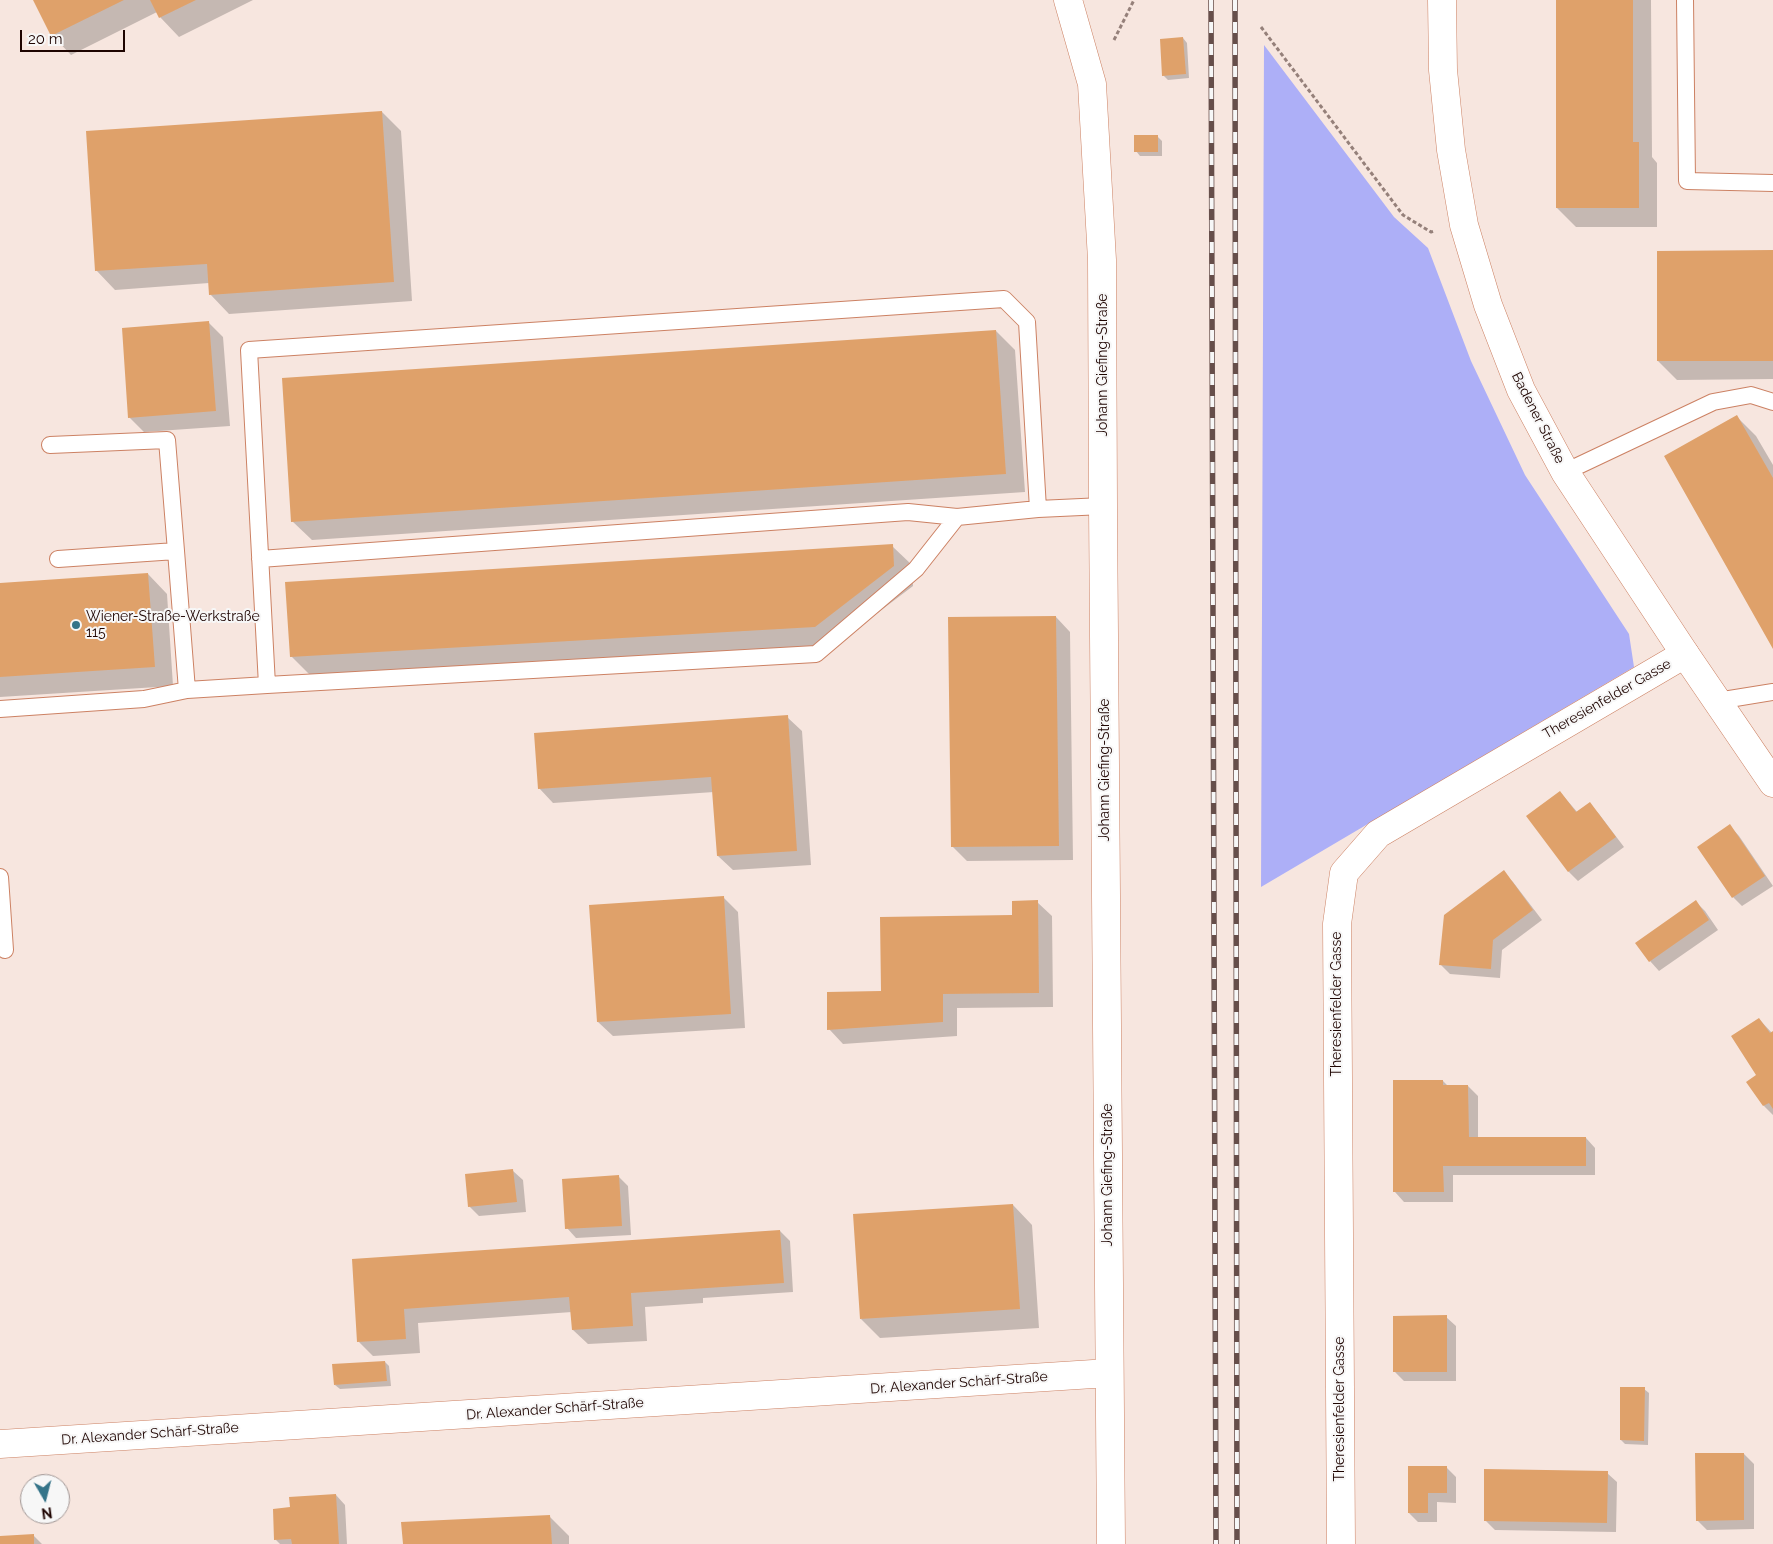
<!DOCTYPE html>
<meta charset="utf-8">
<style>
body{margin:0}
#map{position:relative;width:1773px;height:1544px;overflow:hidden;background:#f7e6df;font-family:Raleway,sans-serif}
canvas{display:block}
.north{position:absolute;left:20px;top:1474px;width:50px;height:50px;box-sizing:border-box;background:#f7f7f7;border:1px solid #a09694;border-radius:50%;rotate:172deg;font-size:14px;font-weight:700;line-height:20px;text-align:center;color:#1e0400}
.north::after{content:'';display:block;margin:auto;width:18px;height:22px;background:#357489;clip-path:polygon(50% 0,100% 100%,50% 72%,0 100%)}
.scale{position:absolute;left:20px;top:30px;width:105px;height:22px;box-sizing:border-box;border:2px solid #1e0400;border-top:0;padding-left:6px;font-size:15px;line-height:18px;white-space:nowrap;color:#1e0400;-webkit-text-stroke:4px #f7f7f7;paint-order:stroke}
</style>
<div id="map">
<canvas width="1773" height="1544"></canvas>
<div class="north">N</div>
<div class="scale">20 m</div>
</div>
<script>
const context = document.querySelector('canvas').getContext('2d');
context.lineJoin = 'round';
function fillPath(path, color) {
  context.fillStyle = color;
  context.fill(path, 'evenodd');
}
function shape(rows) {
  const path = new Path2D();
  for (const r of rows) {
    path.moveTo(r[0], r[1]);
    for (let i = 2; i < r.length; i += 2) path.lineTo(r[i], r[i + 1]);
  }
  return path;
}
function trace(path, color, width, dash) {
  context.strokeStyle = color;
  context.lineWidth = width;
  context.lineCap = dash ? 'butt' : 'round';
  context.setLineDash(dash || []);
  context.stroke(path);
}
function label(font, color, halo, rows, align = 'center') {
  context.font = font + ' Raleway,sans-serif';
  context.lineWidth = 4;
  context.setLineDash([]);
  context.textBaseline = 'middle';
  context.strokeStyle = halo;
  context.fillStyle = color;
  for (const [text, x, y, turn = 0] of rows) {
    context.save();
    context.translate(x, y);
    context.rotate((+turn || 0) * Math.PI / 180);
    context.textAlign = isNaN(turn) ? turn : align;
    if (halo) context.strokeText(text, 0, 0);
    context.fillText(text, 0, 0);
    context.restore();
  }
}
const green = shape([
 [1264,45,1394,217,1428,248,1471,361,1525,475,1629,634,1634,667,1261,887]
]);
const shadow = shape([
 [35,0,253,0,179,37,160,17,157,12,71,55,52,35],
 [1557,0,1651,0,1652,157,1657,163,1657,227,1576,227,1557,208],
 [1183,38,1187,43,1189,78,1168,80,1163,75],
 [382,112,401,131,412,301,229,314,210,294,209,283,115,290,96,270],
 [1157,136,1162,141,1162,156,1140,156,1136,151],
 [1773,251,1773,379,1677,380,1658,361],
 [209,323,223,337,230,426,144,432,129,417],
 [996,331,1015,350,1025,492,312,540,292,521],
 [1737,417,1756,436,1773,465,1773,646],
 [892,546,912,565,913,586,834,646,310,675,291,656],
 [148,574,167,594,173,686,0,697,0,584],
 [1056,617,1070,632,1073,860,967,861,952,846],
 [787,717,802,731,811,865,733,870,718,856,714,792,553,803,539,788],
 [1560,792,1578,813,1590,804,1599,814,1624,847,1578,881,1569,872,1528,816],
 [1730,826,1739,836,1773,886,1742,906,1733,897],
 [1503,872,1513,882,1542,920,1502,950,1500,978,1450,974,1441,965],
 [723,897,738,912,745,1028,613,1036,598,1022],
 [1037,902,1052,916,1053,1007,957,1008,957,1036,843,1044,829,1029,883,992],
 [1696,902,1705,911,1718,930,1659,971,1650,961],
 [1759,1019,1772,1033,1773,1032,1773,1115,1764,1106,1758,1075],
 [1443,1081,1448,1086,1468,1086,1478,1096,1478,1138,1586,1138,1595,1148,1595,1175,1453,1175,1453,1202,1404,1202,1395,1192],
 [513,1171,523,1180,526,1212,479,1216,469,1206],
 [618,1176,628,1186,631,1235,576,1238,567,1228],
 [1013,1205,1032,1225,1039,1328,880,1338,861,1319],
 [780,1231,790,1241,793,1292,703,1298,703,1303,645,1307,647,1341,588,1344,573,1330,572,1312,418,1323,420,1353,373,1356,359,1342,353,1260],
 [1446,1317,1456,1326,1456,1381,1404,1381,1395,1372],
 [385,1362,389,1366,391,1386,340,1389,335,1385],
 [1644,1389,1649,1393,1648,1445,1625,1444,1621,1440],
 [1744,1454,1754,1464,1754,1529,1707,1530,1697,1520],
 [1447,1468,1456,1477,1456,1503,1437,1502,1437,1522,1418,1522,1409,1513],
 [1607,1473,1617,1482,1616,1532,1495,1530,1485,1520],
 [336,1495,345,1505,347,1544,280,1544,276,1540,291,1509],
 [550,1517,569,1536,569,1544,404,1544],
 [33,1535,42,1544,0,1544,0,1537]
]);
const building = shape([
 [33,0,124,0,51,36],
 [150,0,196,0,159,18],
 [1556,0,1633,0,1633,142,1639,142,1639,208,1556,208],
 [1183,37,1186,74,1162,76,1160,39],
 [382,111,394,282,209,295,207,264,95,271,86,131],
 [1134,135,1158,135,1158,152,1134,152],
 [1773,250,1773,361,1657,361,1657,251],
 [209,321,216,411,128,418,122,328],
 [996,330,1006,474,291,522,282,378],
 [1737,415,1773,478,1773,649,1664,456],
 [893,544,894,566,815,627,290,657,285,582],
 [148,573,155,667,0,677,0,583],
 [1056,616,1059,846,951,847,948,617],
 [788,715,797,851,717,856,711,777,538,789,534,733],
 [1560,791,1576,812,1590,802,1616,837,1568,872,1526,816],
 [1730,824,1765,876,1732,898,1697,847],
 [1504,870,1533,910,1493,940,1491,969,1439,965,1444,915],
 [724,896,731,1014,597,1022,589,905],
 [1038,900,1039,993,943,994,943,1022,827,1030,827,992,881,991,880,917,1012,915,1012,901],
 [1696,900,1709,920,1649,962,1635,943],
 [1759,1018,1770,1033,1773,1031,1773,1109,1769,1103,1763,1106,1746,1082,1756,1075,1731,1036],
 [1393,1080,1443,1080,1443,1085,1468,1085,1469,1137,1586,1137,1586,1166,1443,1166,1444,1192,1393,1192],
 [513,1169,517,1202,468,1207,465,1174],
 [619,1175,622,1226,565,1229,562,1179],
 [1013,1204,1020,1309,860,1319,853,1214],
 [780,1230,784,1283,631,1293,633,1326,572,1330,569,1297,404,1309,406,1339,357,1342,352,1259],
 [1447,1315,1447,1372,1393,1372,1393,1316],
 [385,1361,387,1381,334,1385,332,1364],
 [1620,1387,1645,1387,1644,1441,1620,1440],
 [1695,1453,1744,1453,1744,1520,1696,1521],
 [1408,1466,1447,1466,1447,1493,1428,1493,1428,1513,1408,1513],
 [1484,1469,1608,1471,1607,1523,1484,1521],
 [336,1494,339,1544,292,1544,291,1539,274,1540,273,1509,290,1507,289,1497],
 [550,1515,552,1544,403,1544,401,1522],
 [34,1534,34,1544,0,1544,0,1536]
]);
const path = shape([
 [1261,27,1403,215,1431,232,1434,231],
 [1114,40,1134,0]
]);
const service = shape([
 [1685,0,1687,181,1773,183],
 [50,445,167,440,176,551,58,559],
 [1565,472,1713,402,1751,395,1773,402],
 [957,517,916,569,816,654,267,685,249,350,1004,299,1027,322,1038,509],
 [176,551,187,690,267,685],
 [260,559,908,512,957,517,1038,509,1103,506],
 [1717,701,1773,692],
 [0,709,144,699,187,690],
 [0,877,5,950]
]);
const minor = shape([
 [1068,0,1092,84,1102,260,1103,506,1111,1544],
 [0,1444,1109,1373],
 [1341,1544,1337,924,1344,873,1378,834,1685,654]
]);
const tertiary = shape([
 [1442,0,1443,70,1451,150,1464,225,1488,305,1521,390,1565,472,1685,654,1773,783]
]);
const rail = shape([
 [1211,0,1216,1544],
 [1235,0,1237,1544]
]);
const markers = [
 [76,625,5,"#357489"]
];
const streetNames = [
 ["Johann Giefing-Straße",1103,365,-90],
 ["Badener Straße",1538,418,63],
 ["Theresienfelder Gasse",1607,699,-30],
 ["Johann Giefing-Straße",1105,770,-90],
 ["Theresienfelder Gasse",1337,1004,-90],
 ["Johann Giefing-Straße",1108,1175,-90],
 ["Dr. Alexander Schärf-Straße",959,1383,-4],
 ["Dr. Alexander Schärf-Straße",555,1409,-4],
 ["Theresienfelder Gasse",1340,1409,-90],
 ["Dr. Alexander Schärf-Straße",150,1434,-4]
];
const poiNames = [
 ["Wiener-Straße-Werkstraße",86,617],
 ["115",86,633]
];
fillPath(green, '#adaff7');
fillPath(shadow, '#0003');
fillPath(building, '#dfa16a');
trace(service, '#cc8163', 18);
trace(minor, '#cc8163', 29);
trace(tertiary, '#cc8163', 29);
trace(path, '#95807a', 3, [4, 2.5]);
trace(service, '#fff', 16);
trace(minor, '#fff', 28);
trace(tertiary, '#fff', 28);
trace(rail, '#664e4a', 5.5);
trace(rail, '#f7f7f7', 4, [11]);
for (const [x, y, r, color] of markers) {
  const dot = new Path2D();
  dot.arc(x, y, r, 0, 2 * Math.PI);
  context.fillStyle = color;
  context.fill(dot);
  trace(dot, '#f7f7f7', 2);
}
label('14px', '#1e0400', '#f7f7f7', streetNames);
label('14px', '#1e0400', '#f7f7f7', poiNames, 'left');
</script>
